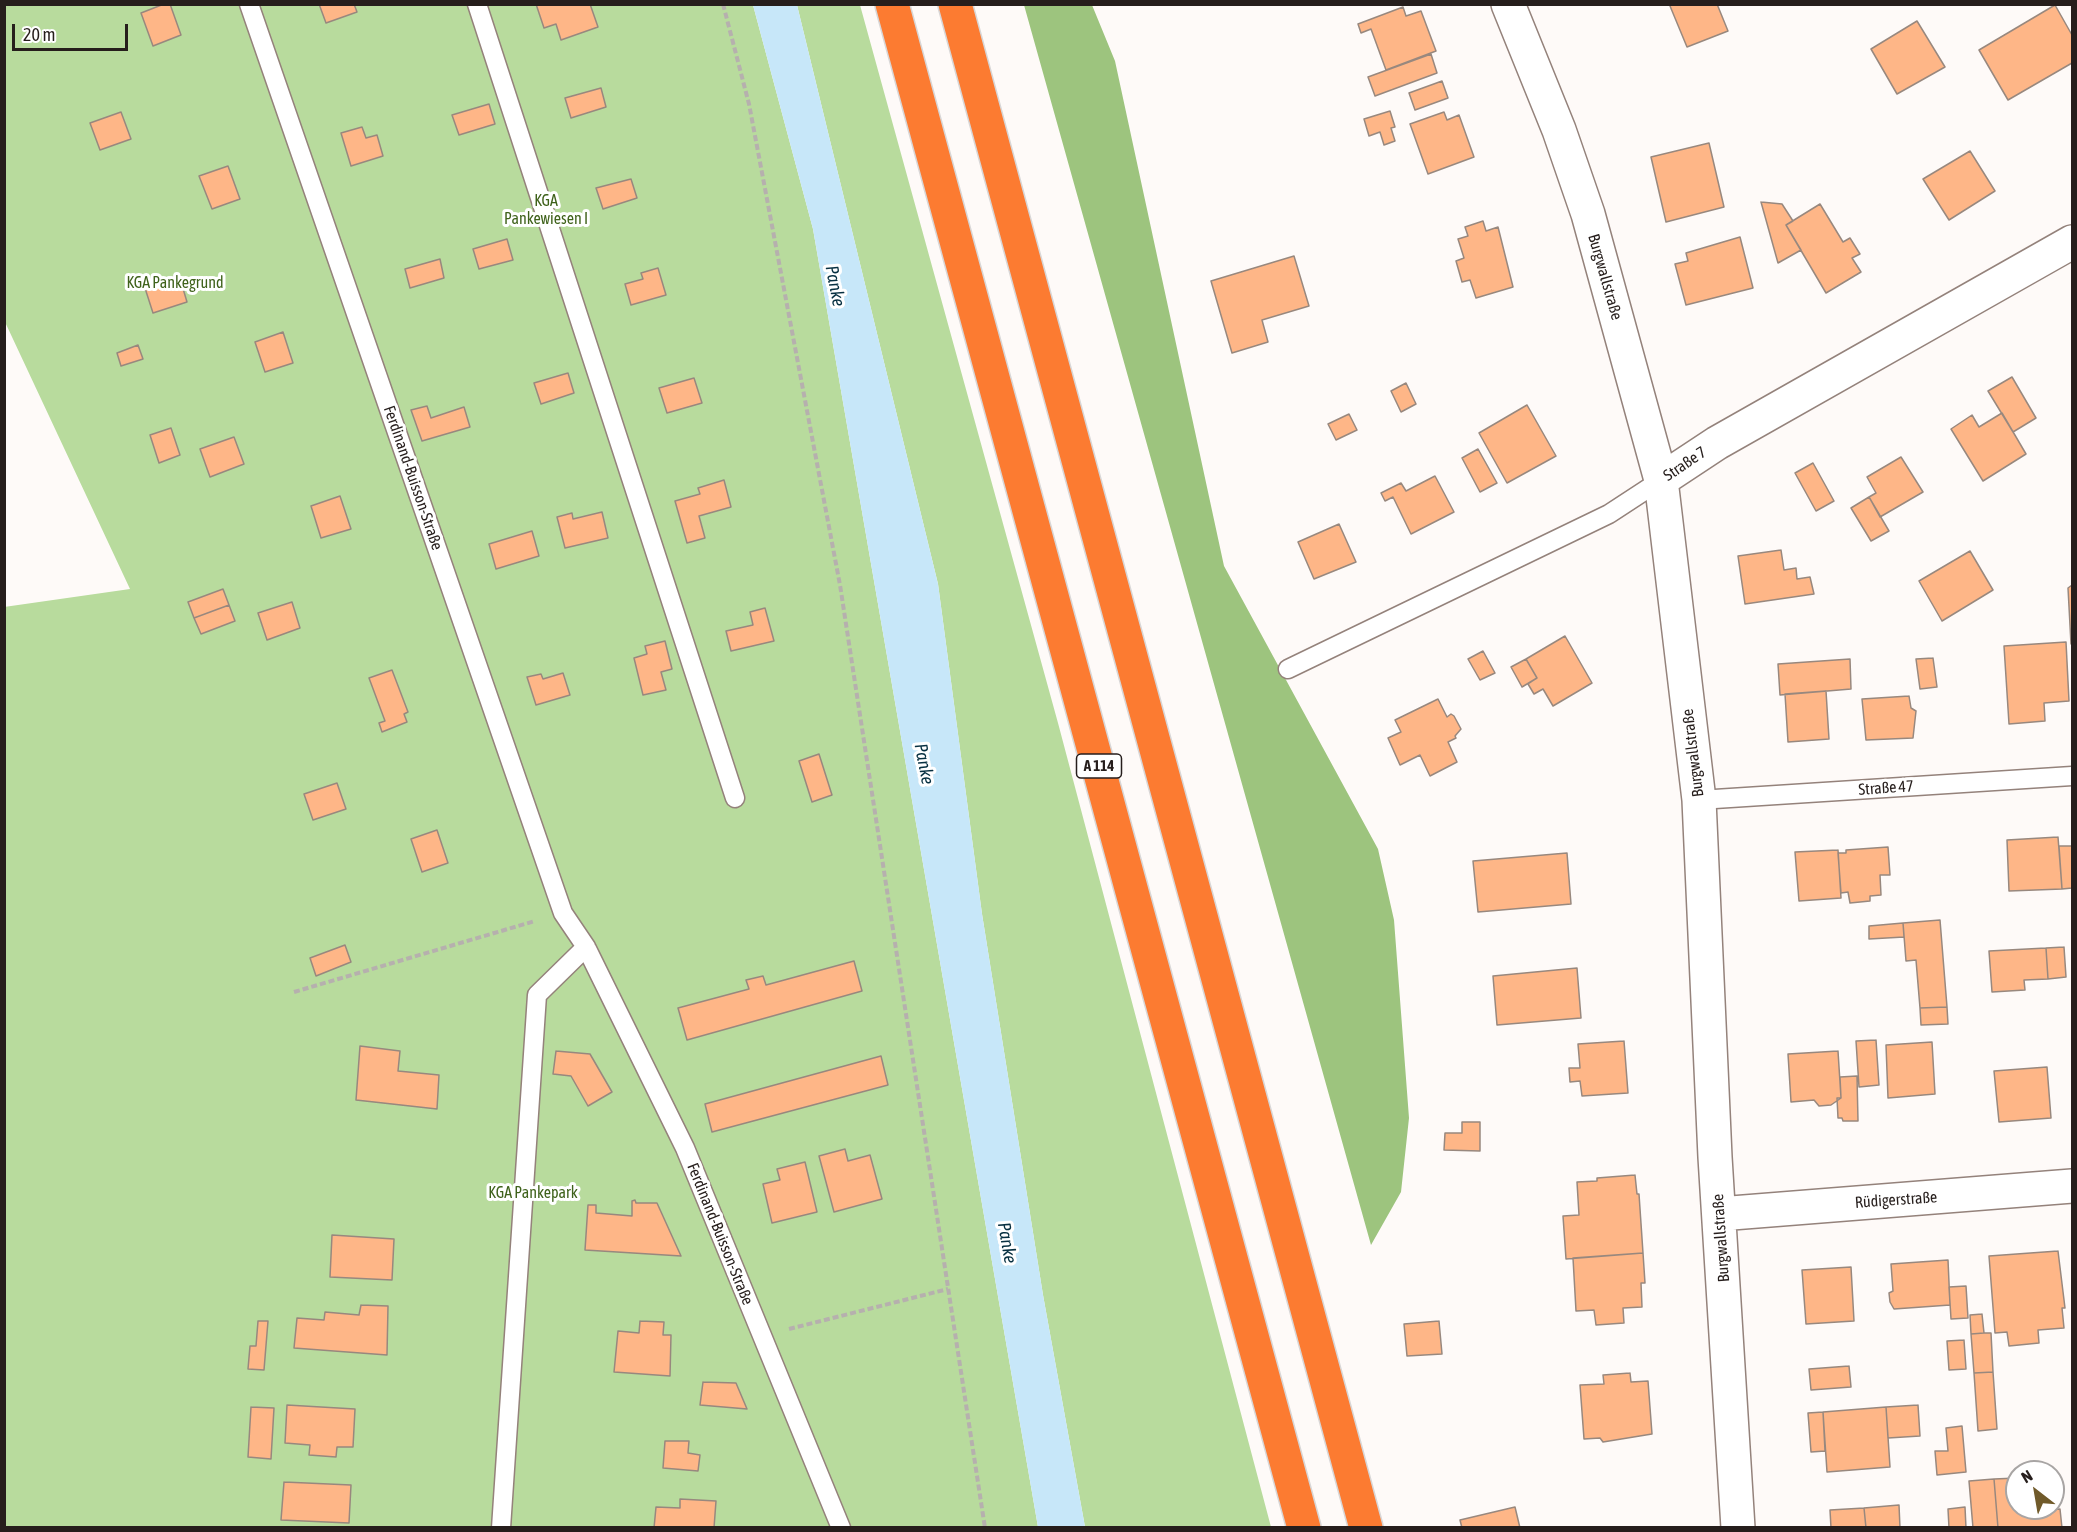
<!DOCTYPE html>
<meta charset="utf-8">
<style>
body{margin:0}
#map{position:relative;width:2077px;height:1532px;overflow:hidden;background:#fefaf8;font-family:"Asap Condensed",sans-serif}
canvas{display:block}
.frame{position:absolute;inset:0;border:6px solid #261e1c;pointer-events:none}
.north{position:absolute;left:2005px;top:1460px;width:60px;height:60px;box-sizing:border-box;background:#fff;border:2px solid #a8a5a4;border-radius:50%;rotate:329deg;font-size:16px;font-weight:700;line-height:24px;text-align:center;color:#261e1c}
.north::after{content:'';display:block;margin:auto;width:21px;height:27px;background:#705a2a;clip-path:polygon(50% 0,100% 100%,50% 72%,0 100%)}
.scale{position:absolute;left:12px;top:24px;width:116px;height:27px;box-sizing:border-box;border:3px solid #261e1c;border-top:0;padding-left:8px;font-size:18px;line-height:21px;white-space:nowrap;color:#261e1c;-webkit-text-stroke:4px #fff;paint-order:stroke}
</style>
<div id="map">
<canvas width="2077" height="1532"></canvas>
<div class="frame"></div>
<div class="north">N</div>
<div class="scale">20 m</div>
</div>
<script>
const context = document.querySelector('canvas').getContext('2d');
context.lineJoin = 'round';
function fillPath(path, color) {
  context.fillStyle = color;
  context.fill(path, 'evenodd');
}
function shape(rows) {
  const path = new Path2D();
  for (const r of rows) {
    path.moveTo(r[0], r[1]);
    for (let i = 2; i < r.length; i += 2) path.lineTo(r[i], r[i + 1]);
  }
  return path;
}
function trace(path, color, width, dash) {
  context.strokeStyle = color;
  context.lineWidth = width;
  context.lineCap = dash ? 'butt' : 'round';
  context.setLineDash(dash || []);
  context.stroke(path);
}
function label(font, color, halo, rows, align = 'center') {
  context.font = font + ' "Asap Condensed",sans-serif';
  context.lineWidth = 6;
  context.setLineDash([]);
  context.textBaseline = 'middle';
  context.strokeStyle = halo;
  context.fillStyle = color;
  for (const [text, x, y, turn = 0] of rows) {
    context.save();
    context.translate(x, y);
    context.rotate((+turn || 0) * Math.PI / 180);
    context.textAlign = isNaN(turn) ? turn : align;
    if (halo) context.strokeText(text, 0, 0);
    context.fillText(text, 0, 0);
    context.restore();
  }
}
const green = shape([
 [5,5,753,5,813,229,1038,1527,5,1527,4,607,130,589,5,322],
 [797,5,860,5,1058,723,1271,1527,1085,1527,1043,1295,982,914,938,584]
]);
const forest = shape([
 [1024,5,1092,5,1115,61,1224,566,1378,849,1394,920,1409,1118,1401,1192,1371,1245]
]);
const water = shape([
 [753,5,797,5,938,584,982,914,1043,1295,1085,1527,1038,1527,813,229]
]);
const building = shape([
 [164,4,170,4,181,35,153,46,141,13,164,4],
 [319,4,354,4,357,12,326,23,319,4],
 [536,4,590,4,598,27,561,40,556,24,544,28,536,4],
 [1673,4,1717,4,1728,31,1687,47,1670,6,1673,4],
 [2055,5,2072,35,2072,63,2008,100,1979,50,2055,5],
 [1403,7,1406,16,1421,11,1436,51,1386,70,1371,29,1361,33,1358,24,1403,7],
 [1917,21,1945,67,1897,94,1871,49,1917,21],
 [1431,54,1437,73,1375,96,1368,77,1431,54],
 [1442,81,1448,98,1415,110,1409,93,1442,81],
 [601,88,606,107,571,118,565,98,601,88],
 [489,104,495,124,459,135,452,115,489,104],
 [1390,111,1395,127,1391,128,1395,141,1384,145,1380,132,1369,136,1364,119,1390,111],
 [121,112,131,139,100,150,90,123,121,112],
 [1444,112,1447,120,1459,115,1474,157,1428,174,1410,124,1444,112],
 [362,127,366,138,377,135,383,156,351,166,341,133,362,127],
 [1709,143,1724,207,1666,222,1651,157,1709,143],
 [1970,151,1995,191,1949,220,1923,179,1970,151],
 [228,166,240,199,212,209,199,176,228,166],
 [631,179,637,198,603,209,596,188,631,179],
 [1761,202,1782,204,1793,221,1786,225,1801,250,1778,263,1761,202],
 [1820,204,1843,242,1850,238,1860,254,1852,258,1861,272,1826,293,1786,225,1820,204],
 [1483,221,1486,231,1498,227,1513,287,1476,298,1470,280,1462,282,1456,261,1464,258,1458,239,1468,236,1465,227,1483,221],
 [1740,237,1753,288,1686,305,1675,264,1688,261,1686,253,1740,237],
 [507,239,513,260,479,269,473,249,507,239],
 [1294,256,1309,306,1262,320,1268,342,1232,353,1211,281,1294,256],
 [440,259,444,278,410,288,405,269,440,259],
 [658,268,666,295,631,305,625,284,643,279,641,273,658,268],
 [179,275,187,302,153,313,144,285,179,275],
 [283,332,293,363,265,372,255,342,283,332],
 [138,345,143,359,121,366,117,353,138,345],
 [568,373,574,393,541,404,534,383,568,373],
 [2012,377,2036,418,2013,432,1988,391,2012,377],
 [694,378,702,403,667,413,659,388,694,378],
 [1406,383,1416,404,1401,412,1391,391,1406,383],
 [1527,405,1556,456,1507,483,1479,433,1527,405],
 [427,406,431,418,464,407,470,427,422,441,411,410,427,406],
 [2002,413,2026,454,1983,481,1951,429,1972,415,1979,427,2002,413],
 [1349,414,1357,430,1336,440,1328,424,1349,414],
 [171,428,180,455,159,463,150,435,171,428],
 [234,437,244,464,210,477,200,449,234,437],
 [1478,449,1497,483,1480,492,1462,458,1478,449],
 [1901,457,1923,492,1880,517,1869,497,1876,493,1867,477,1901,457],
 [1813,463,1834,501,1816,511,1795,473,1813,463],
 [1435,476,1454,512,1411,534,1393,497,1385,501,1381,493,1401,483,1406,491,1435,476],
 [724,480,731,507,699,516,705,538,687,543,675,501,700,494,698,488,724,480],
 [340,496,351,529,321,538,311,506,340,496],
 [1869,497,1889,531,1871,541,1851,508,1869,497],
 [602,512,608,538,565,548,557,517,572,513,573,519,602,512],
 [1339,524,1356,562,1314,579,1298,542,1339,524],
 [532,531,539,556,496,569,489,544,532,531],
 [1781,550,1784,570,1796,568,1797,579,1810,577,1814,594,1745,604,1738,556,1781,550],
 [1970,551,1993,590,1942,621,1919,581,1970,551],
 [2072,585,2072,644,2071,644,2068,588,2072,585],
 [223,589,229,605,194,618,188,602,223,589],
 [292,602,300,628,267,640,258,613,292,602],
 [229,605,235,621,201,634,194,618,229,605],
 [765,608,774,641,731,651,726,631,753,625,750,612,765,608],
 [1565,636,1592,683,1553,706,1543,689,1534,694,1528,684,1537,678,1526,659,1565,636],
 [665,641,672,669,661,672,666,690,643,695,634,658,647,654,645,646,665,641],
 [2066,642,2069,701,2044,703,2045,721,2009,724,2004,646,2066,642],
 [1483,651,1495,673,1480,680,1468,659,1483,651],
 [1933,658,1937,687,1920,689,1916,659,1933,658],
 [1526,659,1537,678,1522,687,1511,667,1526,659],
 [1850,659,1851,689,1780,695,1778,664,1850,659],
 [392,670,408,712,404,714,407,722,382,732,379,723,385,721,369,678,392,670],
 [563,673,570,695,536,705,527,677,541,674,543,679,563,673],
 [1826,691,1829,739,1788,742,1785,694,1826,691],
 [1909,696,1911,708,1916,711,1913,738,1866,740,1862,699,1909,696],
 [1438,699,1447,717,1451,714,1454,716,1461,729,1455,736,1456,738,1448,742,1457,762,1430,776,1420,755,1400,765,1388,738,1401,732,1395,720,1438,699],
 [819,754,832,795,812,802,799,761,819,754],
 [337,783,346,809,313,820,304,794,337,783],
 [437,830,448,863,422,872,411,839,437,830],
 [2058,837,2062,889,2009,891,2007,840,2058,837],
 [2059,846,2072,846,2072,888,2062,889,2059,846],
 [1888,847,1890,875,1880,875,1881,895,1870,896,1870,901,1850,903,1848,892,1841,893,1838,853,1846,853,1846,850,1888,847],
 [1838,850,1841,898,1799,901,1795,852,1838,850],
 [1567,853,1571,904,1478,912,1473,861,1567,853],
 [1940,920,1947,1007,1920,1008,1916,960,1906,961,1903,923,1940,920],
 [1903,923,1904,937,1869,939,1869,926,1903,923],
 [345,945,351,962,316,976,310,958,345,945],
 [2064,947,2066,977,2048,979,2046,948,2064,947],
 [2046,948,2048,979,2024,980,2025,990,1992,992,1989,951,2046,948],
 [854,961,862,991,687,1040,678,1008,749,989,746,980,763,976,766,985,854,961],
 [1577,968,1581,1018,1497,1025,1493,976,1577,968],
 [1947,1007,1948,1024,1921,1025,1920,1008,1947,1007],
 [1876,1040,1879,1085,1859,1087,1856,1041,1876,1040],
 [1624,1041,1628,1093,1582,1096,1580,1081,1570,1082,1569,1068,1580,1068,1578,1044,1624,1041],
 [1932,1042,1935,1094,1888,1098,1886,1045,1932,1042],
 [360,1046,400,1051,398,1071,439,1075,437,1109,356,1100,360,1046],
 [556,1051,590,1054,612,1092,588,1106,571,1076,553,1074,556,1051],
 [1838,1051,1841,1098,1831,1105,1819,1106,1814,1100,1791,1102,1788,1054,1838,1051],
 [881,1056,888,1085,712,1132,705,1104,881,1056],
 [2047,1067,2051,1118,1999,1122,1994,1071,2047,1067],
 [1857,1076,1858,1121,1843,1121,1842,1118,1838,1118,1837,1098,1841,1098,1840,1077,1857,1076],
 [1462,1122,1480,1122,1480,1151,1444,1150,1445,1133,1462,1133,1462,1122],
 [845,1149,848,1161,870,1155,882,1199,834,1212,819,1156,845,1149],
 [805,1162,817,1212,772,1223,763,1184,780,1180,777,1169,805,1162],
 [1635,1175,1637,1194,1639,1194,1643,1253,1566,1259,1563,1216,1579,1215,1577,1182,1597,1181,1597,1178,1635,1175],
 [635,1200,636,1203,657,1203,681,1256,585,1250,588,1205,596,1205,596,1213,632,1216,632,1201,635,1200],
 [332,1235,394,1239,392,1280,330,1277,332,1235],
 [2058,1251,2065,1308,2062,1308,2064,1328,2038,1330,2039,1343,2009,1346,2007,1332,1995,1333,1989,1256,2058,1251],
 [1643,1253,1645,1283,1641,1283,1642,1307,1623,1308,1624,1323,1596,1325,1594,1310,1576,1311,1573,1258,1643,1253],
 [1948,1260,1950,1305,1894,1309,1890,1302,1889,1293,1893,1291,1891,1264,1948,1260],
 [1851,1267,1854,1321,1806,1324,1802,1270,1851,1267],
 [1966,1286,1968,1318,1951,1319,1949,1287,1966,1286],
 [361,1305,388,1306,387,1355,294,1348,297,1318,324,1320,325,1312,359,1315,361,1305],
 [1982,1314,1984,1333,1971,1334,1970,1315,1982,1314],
 [258,1321,268,1321,264,1370,248,1369,250,1346,256,1346,258,1321],
 [640,1321,664,1322,663,1335,671,1335,670,1376,614,1372,618,1331,639,1333,640,1321],
 [1439,1321,1442,1354,1407,1356,1404,1324,1439,1321],
 [1984,1333,1991,1333,1993,1372,1974,1373,1971,1334,1984,1333],
 [1964,1340,1966,1369,1949,1370,1947,1341,1964,1340],
 [1849,1366,1851,1387,1811,1390,1809,1369,1849,1366],
 [1993,1372,1997,1429,1978,1431,1974,1373,1993,1372],
 [1630,1373,1631,1382,1648,1381,1652,1434,1603,1442,1600,1438,1584,1439,1580,1385,1604,1384,1603,1375,1630,1373],
 [703,1382,736,1383,747,1409,700,1405,703,1382],
 [287,1405,355,1409,353,1447,337,1447,336,1457,309,1455,310,1445,285,1443,287,1405],
 [1918,1405,1920,1436,1888,1438,1886,1407,1918,1405],
 [251,1407,274,1408,271,1459,248,1457,251,1407],
 [1886,1407,1890,1467,1827,1472,1823,1412,1886,1407],
 [1823,1412,1825,1451,1811,1452,1808,1413,1823,1412],
 [1962,1426,1966,1472,1937,1475,1935,1451,1948,1451,1946,1428,1962,1426],
 [665,1441,689,1441,688,1453,700,1455,698,1471,663,1468,665,1441],
 [2017,1478,2017,1508,2028,1508,2029,1512,2060,1509,2062,1528,1998,1528,1994,1479,2017,1478],
 [1994,1479,1998,1528,1973,1528,1969,1481,1994,1479],
 [284,1482,351,1485,349,1523,281,1520,284,1482],
 [680,1499,716,1501,714,1528,654,1528,656,1507,680,1508,680,1499],
 [1899,1505,1900,1528,1866,1528,1864,1508,1899,1505],
 [1515,1507,1520,1528,1462,1528,1460,1520,1515,1507],
 [1965,1507,1966,1528,1949,1528,1948,1509,1965,1507],
 [1864,1508,1866,1528,1831,1528,1830,1510,1864,1508]
]);
const path = shape([
 [723,4,749,104,840,585,985,1528],
 [294,992,535,921],
 [789,1329,948,1289]
]);
const service = shape([
 [249,4,563,913,586,947,685,1148,841,1528],
 [477,4,735,798],
 [1288,669,1609,514,1661,480],
 [1699,800,2072,776],
 [501,1528,537,995,586,947]
]);
const minor = shape([
 [1508,4,1559,130,1588,214,1661,480,1699,800,1715,1157,1738,1528],
 [1661,480,1717,443,2072,242],
 [1719,1214,2072,1186]
]);
const motorway = shape([
 [892,4,1304,1528],
 [955,4,1366,1528]
]);
const shields = [
 [1099,766,45]
];
const shieldNames = [
 ["A 114",1099,766]
];
const parkNames = [
 ["KGA",546,201],
 ["Pankewiesen I",546,219],
 ["KGA Pankegrund",175,283],
 ["KGA Pankepark",533,1193]
];
const streetNames = [
 ["Burgwallstraße",1605,277,74],
 ["Straße 7",1685,464,-34],
 ["Ferdinand-Buisson-Straße",413,478,71],
 ["Burgwallstraße",1693,753,-97],
 ["Straße 47",1886,788,-4],
 ["Rüdigerstraße",1896,1200,-4],
 ["Ferdinand-Buisson-Straße",720,1234,68],
 ["Burgwallstraße",1721,1238,-94]
];
const waterNames = [
 ["Panke",835,286,79],
 ["Panke",924,764,79],
 ["Panke",1007,1243,80]
];
fillPath(green, '#b8db9d');
fillPath(forest, '#9dc47e');
fillPath(water, '#c7e7f9');
fillPath(building, '#feb687');
trace(building, '#98887e', 1.5);
trace(service, '#94827b', 21);
trace(minor, '#94827b', 36);
trace(motorway, '#d8d6d6', 36);
trace(path, '#b6b0ae', 4, [6, 3]);
trace(service, '#fff', 18);
trace(minor, '#fff', 33);
trace(motorway, '#fc7b31', 33);
for (const [x, y, w] of shields) {
  const box = new Path2D();
  box.roundRect(x - w / 2, y - 12, w, 24, 4.5);
  context.fillStyle = '#fff';
  context.fill(box);
  trace(box, '#261e1c', 1.5);
}
label('bold 15px', '#261e1c', null, shieldNames);
label('16px', '#3f621b', '#fff', parkNames);
label('16px', '#261e1c', '#fff', streetNames);
label('italic 18px', '#073041', '#fff', waterNames);
</script>
